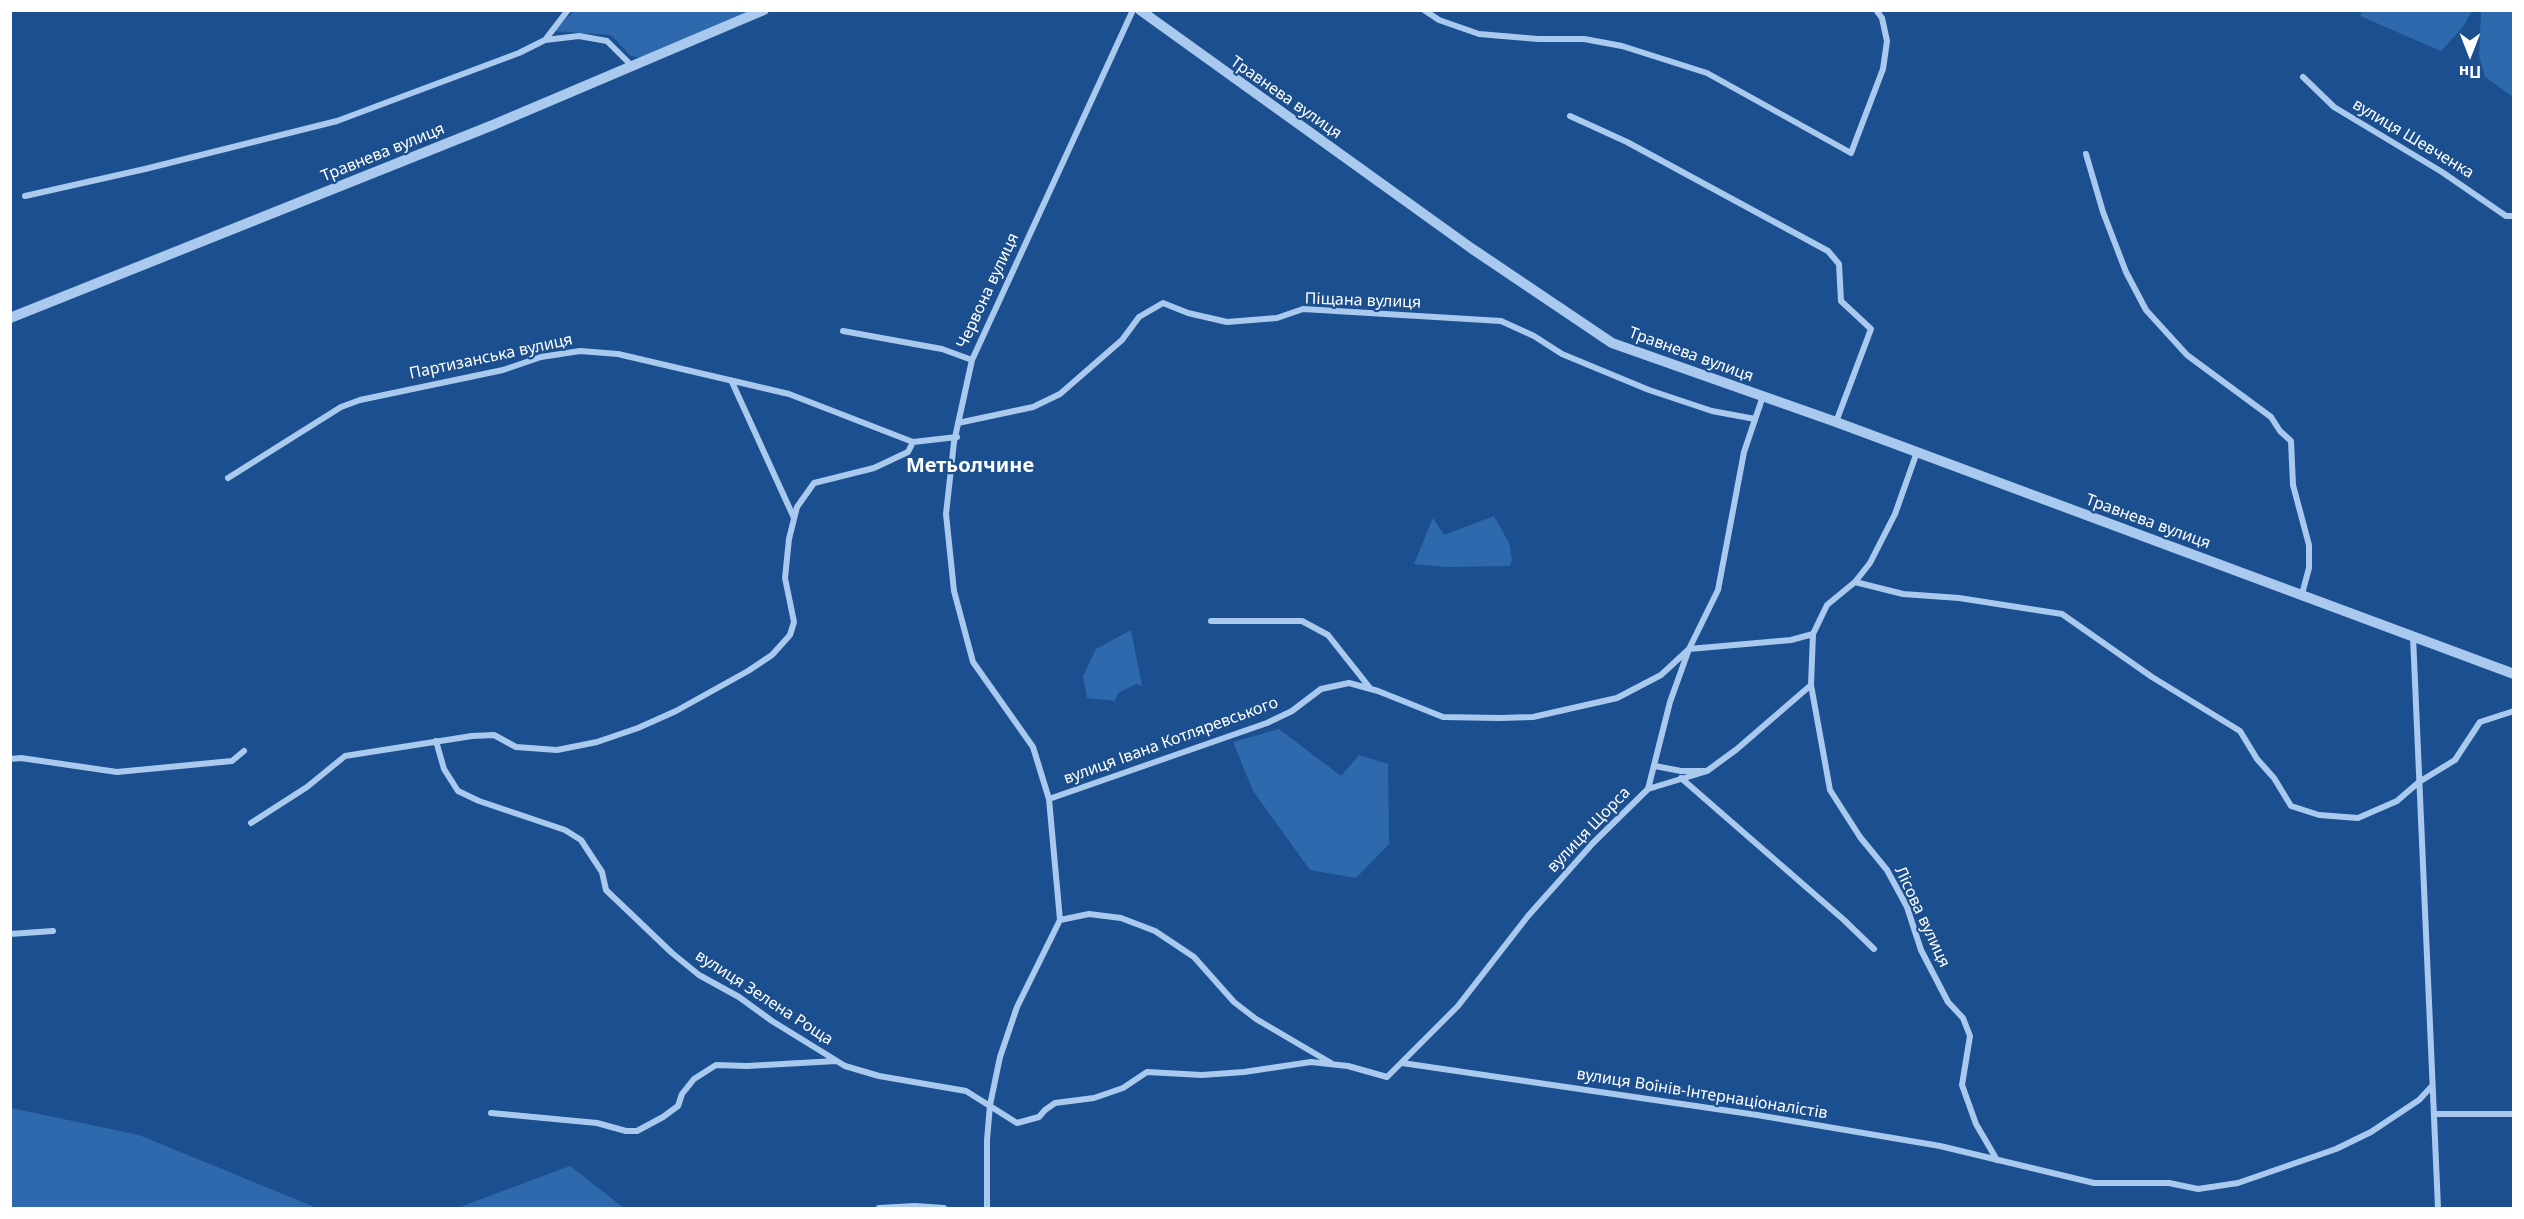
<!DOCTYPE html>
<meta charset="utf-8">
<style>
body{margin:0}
#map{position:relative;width:2524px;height:1219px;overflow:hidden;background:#1b4f8f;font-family:"Noto Sans",sans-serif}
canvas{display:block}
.frame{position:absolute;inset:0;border:12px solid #fff;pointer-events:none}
.north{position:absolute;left:2440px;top:24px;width:60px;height:60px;-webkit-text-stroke:4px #1b4f8f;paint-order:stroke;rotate:180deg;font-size:16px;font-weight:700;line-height:24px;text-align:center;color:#fff}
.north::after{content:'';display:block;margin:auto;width:21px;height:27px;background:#fff;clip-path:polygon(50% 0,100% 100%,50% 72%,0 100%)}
</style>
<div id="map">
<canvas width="2524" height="1219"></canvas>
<div class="frame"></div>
<div class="north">Пн</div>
</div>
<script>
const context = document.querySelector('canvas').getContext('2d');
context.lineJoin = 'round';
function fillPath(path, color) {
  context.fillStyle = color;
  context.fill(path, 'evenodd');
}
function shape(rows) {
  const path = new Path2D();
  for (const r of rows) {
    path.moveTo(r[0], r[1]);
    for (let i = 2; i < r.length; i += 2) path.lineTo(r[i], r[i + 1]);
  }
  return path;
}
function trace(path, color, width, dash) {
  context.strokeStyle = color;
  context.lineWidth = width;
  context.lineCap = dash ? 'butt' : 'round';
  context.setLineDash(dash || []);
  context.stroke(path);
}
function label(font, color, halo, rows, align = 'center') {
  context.font = font + ' "Noto Sans",sans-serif';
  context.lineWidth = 4.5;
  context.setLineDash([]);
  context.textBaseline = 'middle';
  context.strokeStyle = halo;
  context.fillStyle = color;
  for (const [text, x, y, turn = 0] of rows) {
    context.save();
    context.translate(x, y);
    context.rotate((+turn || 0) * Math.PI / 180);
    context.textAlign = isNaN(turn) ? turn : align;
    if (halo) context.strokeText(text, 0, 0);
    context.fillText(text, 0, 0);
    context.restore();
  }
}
const green = shape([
 [574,11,750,11,646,59,631,56,611,35,554,31],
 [2362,11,2472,10,2472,11,2463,27,2441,51,2360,16],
 [2481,11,2513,11,2513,97,2485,77,2479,56],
 [1494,516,1509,543,1512,559,1510,566,1447,567,1414,564,1433,518,1444,535],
 [1131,630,1142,686,1136,684,1118,693,1115,701,1087,698,1083,676,1096,649],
 [1279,729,1341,776,1359,755,1388,764,1389,844,1356,878,1310,870,1253,791,1233,742],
 [11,1108,139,1135,317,1208,11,1208],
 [570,1166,624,1208,457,1208]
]);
const minor = shape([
 [1424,10,1439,20,1479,34,1538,39,1584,39,1622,46,1707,73,1851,153,1883,69,1887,41,1882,18,1876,10],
 [545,40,579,36,607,41,632,66],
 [2303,77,2334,107,2442,172,2506,216,2514,216],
 [1570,116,1627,142,1828,251,1839,264,1841,301,1871,329,1836,422],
 [2086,154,2103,212,2126,272,2146,310,2187,355,2271,417,2280,431,2291,441,2293,485,2309,545,2309,568,2302,594],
 [25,196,145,169,337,121,519,53,545,40,568,10],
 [843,331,942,349,972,360],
 [732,382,794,518],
 [958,423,1033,407,1060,394,1122,340,1139,317,1163,303,1188,313,1227,322,1277,318,1303,309,1501,321,1534,336,1562,354,1649,390,1712,411,1755,419],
 [228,478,341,407,360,400,503,370,541,357,580,351,618,354,789,394,913,442],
 [1855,582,1903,594,1959,598,2062,614,2152,677,2240,731,2257,759,2274,778,2291,806,2319,815,2358,818,2397,801,2419,782,2455,760,2480,722,2514,711],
 [1211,621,1302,621,1328,635,1370,688],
 [2413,636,2438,1208],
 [1811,685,1830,790,1860,837,1887,870,1907,907,1921,950,1948,1002,1963,1018,1970,1036,1962,1085,1976,1124,1997,1160],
 [436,741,444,769,458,791,479,801,565,830,581,840,602,872,606,890,672,953,699,975,739,997,772,1021,845,1066,879,1076,966,1091,1017,1123,1039,1117,1045,1110,1055,1103,1094,1098,1123,1088,1147,1072,1202,1075,1244,1072,1311,1062,1348,1066,1387,1077,1458,1006,1528,916,1593,843,1648,789,1670,702,1689,649,1718,590,1744,452,1763,396],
 [10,759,21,758,117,772,232,761,244,751],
 [1655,766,1681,771,1707,771,1737,749,1811,685,1813,634],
 [1681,778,1844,920,1874,949],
 [1648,789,1704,772],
 [1049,799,1267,723,1292,711,1321,689,1349,683,1378,691,1443,717,1499,718,1533,717,1617,698,1661,675,1689,649,1791,640,1813,634,1827,605,1855,582,1870,563,1895,514,1917,452],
 [251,823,307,787,345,756,472,736,494,735,516,747,557,750,597,742,638,728,676,711,748,671,772,655,790,635,794,622,785,578,789,539,797,507,814,483,874,468,908,452,913,442,957,437],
 [1060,920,1089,914,1121,918,1155,931,1194,957,1234,1002,1256,1019,1331,1063],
 [10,934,53,931],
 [1402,1063,1757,1115,1940,1146,2094,1183,2169,1183,2198,1189,2238,1183,2336,1149,2371,1132,2419,1100,2432,1086],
 [491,1113,597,1123,626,1131,637,1131,663,1117,678,1106,682,1094,694,1079,716,1065,747,1066,836,1061],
 [2435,1114,2514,1114],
 [879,1208,915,1206,944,1208],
 [987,1208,987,1140,990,1105,1000,1057,1017,1007,1060,920,1049,799,1033,747,973,662,954,591,946,514,954,442,972,360,1133,10]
]);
const tertiary = shape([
 [1140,10,1471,248,1612,343,1836,422,2514,674],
 [10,318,493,125,764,10]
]);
const streetNames = [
 ["Травнева вулиця",1286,98,35],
 ["вулиця Шевченка",2413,139,31],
 ["Травнева вулиця",383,153,-22],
 ["Червона вулиця",988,291,-65],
 ["Піщана вулиця",1363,301,2],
 ["Травнева вулиця",1691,355,20],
 ["Партизанська вулиця",491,357,-12],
 ["Травнева вулиця",2148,522,20],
 ["вулиця Івана Котляревського",1171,741,-20],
 ["вулиця Щорса",1589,830,-46],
 ["Лісова вулиця",1922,917,65],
 ["вулиця Зелена Роща",764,998,33],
 ["вулиця Воїнів-Інтернаціоналістів",1702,1094,9]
];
const quarterNames = [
 ["Метьолчине",970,466]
];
fillPath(green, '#2e69ad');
trace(minor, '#a9c9ee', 6);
trace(tertiary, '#a9c9ee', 10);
label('16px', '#fff', '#1b4f8f', streetNames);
label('bold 20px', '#fff', '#1b4f8f', quarterNames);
</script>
